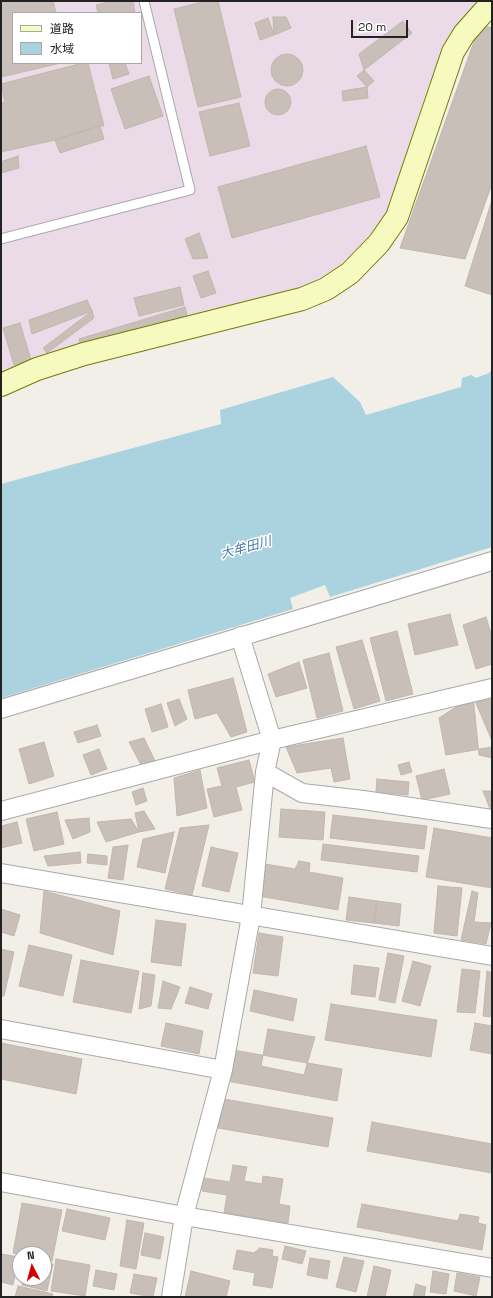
<!DOCTYPE html>
<meta charset="utf-8">
<style>
body{margin:0}
#map{position:relative;width:493px;height:1298px;overflow:hidden;background:#f2efe9;font-family:"Space Grotesk","Noto Sans JP",sans-serif}
canvas{display:block}
.frame{position:absolute;inset:0;border:2px solid #222;pointer-events:none}
.legend{position:absolute;left:12px;top:12px;width:130px;height:52px;box-sizing:border-box;background:#fff;border:1px solid #a7a7a7;margin:0;padding:5px 7px;list-style:none;font-size:12px;color:#222}
.legend li{display:flex;align-items:center;gap:8px;height:20px}
.legend b{width:20px;border:1px solid #a7a7a7}
.north{position:absolute;left:12px;top:1246px;width:40px;height:40px;box-sizing:border-box;background:#fff;border:1px solid #a7a7a7;border-radius:50%;rotate:354deg;font-size:11px;font-weight:700;line-height:16px;text-align:center;color:#222}
.north::after{content:'';display:block;margin:auto;width:14px;height:18px;background:#d40000;clip-path:polygon(50% 0,100% 100%,50% 72%,0 100%)}
.scale{position:absolute;left:351px;top:20px;width:57px;height:18px;box-sizing:border-box;border:2px solid #222;border-top:0;padding-left:5px;font-size:12px;line-height:14px;white-space:nowrap;color:#222;-webkit-text-stroke:3px #fff;paint-order:stroke}
</style>
<div id="map">
<canvas width="493" height="1298"></canvas>
<div class="frame"></div>
<ul class="legend">
<li><b style="height:5px;background:#f7fabf"></b>道路</li>
<li><b style="height:11px;background:#aad3df"></b>水域</li>
</ul>
<div class="north">N</div>
<div class="scale">20 m</div>
</div>
<script>
const context = document.querySelector('canvas').getContext('2d');
context.lineJoin = 'round';
function fillPath(path, color) {
  context.fillStyle = color;
  context.fill(path, 'evenodd');
}
function shape(rows) {
  const path = new Path2D();
  for (const r of rows) {
    if (r.length === 3) {
      path.moveTo(r[0] + r[2], r[1]);
      path.arc(r[0], r[1], r[2], 0, 2 * Math.PI);
      continue;
    }
    path.moveTo(r[0], r[1]);
    for (let i = 2; i < r.length; i += 2) path.lineTo(r[i], r[i + 1]);
  }
  return path;
}
function trace(path, color, width, dash) {
  context.strokeStyle = color;
  context.lineWidth = width;
  context.lineCap = dash ? 'butt' : 'round';
  context.setLineDash(dash || []);
  context.stroke(path);
}
function label(font, color, halo, rows, align = 'center') {
  context.font = font + ' "Space Grotesk","Noto Sans JP",sans-serif';
  context.lineWidth = 3;
  context.setLineDash([]);
  context.textBaseline = 'middle';
  context.strokeStyle = halo;
  context.fillStyle = color;
  for (const [text, x, y, turn = 0] of rows) {
    context.save();
    context.translate(x, y);
    context.rotate((+turn || 0) * Math.PI / 180);
    context.textAlign = isNaN(turn) ? turn : align;
    if (halo) context.strokeText(text, 0, 0);
    context.fillText(text, 0, 0);
    context.restore();
  }
}
const industrial = shape([
 [1,1,480,1,456,25,427,89,385,219,343,263,309,285,1,374],
 [13,13,141,13,141,63,13,63]
]);
const water = shape([
 [492,369,492,547,330,597,325,585,290,598,293,609,1,698,1,484,221,424,220,410,333,377,360,402,366,415,461,387,462,378,471,375,476,378,489,373]
]);
const building = shape([
 [1,1,53,1,56,13,13,13,13,63,61,63,1,77,1,1],
 [113,1,133,1,135,13,98,13,96,5,113,1],
 [206,1,218,1,241,97,198,107,174,9,206,1],
 [273,17,286,17,291,28,274,35,273,17],
 [268,18,274,35,260,40,255,23,268,18],
 [403,21,412,33,364,70,359,54,403,21],
 [480,25,492,28,492,184,465,259,400,248,480,25],
 [287,70,16],
 [83,63,88,63,104,126,100,126,55,140,1,152,1,104,5,102,1,84,83,63],
 [109,63,125,63,129,74,113,79,109,63],
 [364,70,374,81,367,87,357,76,364,70],
 [149,76,163,116,125,129,111,89,149,76],
 [367,87,368,98,343,101,342,91,367,87],
 [278,102,13],
 [239,103,250,146,210,156,199,112,239,103],
 [100,126,104,139,60,153,55,140,100,126],
 [366,146,380,197,232,238,218,187,366,146],
 [18,156,19,168,1,173,1,162,18,156],
 [492,200,492,295,465,286,492,200],
 [199,233,208,258,193,259,185,239,199,233],
 [208,271,216,293,201,298,193,276,208,271],
 [180,287,184,305,139,316,134,298,180,287],
 [87,300,92,311,32,334,29,320,87,300],
 [185,307,187,315,81,347,79,339,185,307],
 [92,311,94,318,47,353,43,348,92,311],
 [20,323,31,360,14,365,3,328,20,323],
 [450,614,458,645,415,655,408,624,450,614],
 [486,617,492,637,492,664,476,669,463,625,486,617],
 [397,631,413,694,386,701,370,638,397,631],
 [362,640,380,701,354,709,336,647,362,640],
 [329,653,343,711,317,718,303,660,329,653],
 [299,662,307,688,276,697,268,674,299,662],
 [233,678,247,732,231,737,217,713,195,719,188,690,233,678],
 [473,696,492,741,492,747,446,755,439,718,473,696],
 [473,696,492,696,492,758,479,755,473,696],
 [179,699,187,719,175,726,167,703,179,699],
 [161,704,168,727,152,732,145,709,161,704],
 [97,725,101,736,78,743,74,732,97,725],
 [144,738,155,761,141,765,129,742,144,738],
 [343,738,350,779,334,782,331,768,297,773,286,747,343,738],
 [44,742,54,776,29,784,19,749,44,742],
 [99,749,107,769,91,775,83,755,99,749],
 [249,760,255,782,236,787,242,810,214,817,207,789,222,786,217,768,249,760],
 [409,762,412,772,401,775,398,765,409,762],
 [444,769,450,794,422,800,416,776,444,769],
 [200,770,207,808,177,816,174,778,200,770],
 [377,779,409,782,408,795,376,792,377,779],
 [143,788,147,801,136,805,132,792,143,788],
 [483,791,492,791,492,809,490,809,483,791],
 [281,809,325,812,323,840,279,837,281,809],
 [144,811,155,829,139,832,135,813,144,811],
 [57,812,64,844,34,851,26,819,57,812],
 [333,815,427,826,424,849,330,838,333,815],
 [89,818,90,832,73,839,65,820,89,818],
 [131,819,139,832,106,842,97,822,131,819],
 [17,822,22,843,1,848,1,826,17,822],
 [209,825,192,895,165,889,180,828,209,825],
 [434,828,492,838,492,888,426,877,434,828],
 [174,832,165,873,137,867,143,839,174,832],
 [323,844,419,856,417,872,321,860,323,844],
 [128,845,123,880,108,878,113,847,128,845],
 [211,847,238,853,229,892,202,886,211,847],
 [80,852,81,863,48,866,44,856,80,852],
 [88,854,107,856,107,865,87,863,88,854],
 [299,861,310,863,309,872,343,878,338,910,259,896,265,864,295,869,299,861],
 [438,886,462,888,457,936,434,933,438,886],
 [44,891,120,911,113,955,40,933,44,891],
 [472,891,478,893,474,922,491,923,486,944,461,940,472,891],
 [349,897,377,901,374,923,346,920,349,897],
 [377,901,401,904,399,926,374,923,377,901],
 [1,909,20,915,14,936,1,932,1,909],
 [156,920,186,924,181,966,151,962,156,920],
 [259,933,283,937,278,976,253,973,259,933],
 [29,945,72,955,63,996,19,986,29,945],
 [1,949,14,952,4,996,1,996,1,949],
 [388,953,404,956,395,1003,379,1000,388,953],
 [81,960,139,971,131,1013,73,1002,81,960],
 [413,961,431,966,420,1006,402,1001,413,961],
 [354,965,379,968,375,997,351,994,354,965],
 [462,969,480,971,475,1013,457,1012,462,969],
 [487,971,492,973,492,997,490,1017,483,1016,487,971],
 [143,973,155,975,151,1006,139,1009,143,973],
 [163,981,180,987,171,1009,158,1008,163,981],
 [190,987,212,994,208,1009,185,1003,190,987],
 [254,990,297,999,293,1021,250,1011,254,990],
 [331,1004,437,1020,431,1057,325,1040,331,1004],
 [166,1023,203,1031,199,1054,161,1046,166,1023],
 [475,1023,492,1026,492,1054,470,1050,475,1023],
 [268,1029,315,1037,304,1075,261,1066,268,1029],
 [1,1043,82,1059,76,1094,1,1079,1,1043],
 [233,1050,342,1069,337,1101,227,1081,233,1050],
 [224,1099,333,1118,328,1147,218,1128,224,1099],
 [372,1122,492,1144,492,1173,367,1151,372,1122],
 [233,1165,247,1167,244,1181,262,1184,263,1176,283,1179,279,1204,290,1206,288,1223,224,1213,227,1195,202,1191,204,1178,230,1182,233,1165],
 [22,1203,62,1210,52,1261,44,1259,44,1254,20,1255,13,1253,22,1203],
 [362,1204,458,1221,460,1214,479,1217,478,1223,486,1225,482,1250,357,1227,362,1204],
 [67,1209,110,1218,105,1240,62,1231,67,1209],
 [127,1220,144,1223,136,1269,120,1266,127,1220],
 [145,1233,164,1237,160,1259,141,1255,145,1233],
 [285,1246,306,1251,302,1264,282,1259,285,1246],
 [260,1248,273,1250,272,1256,278,1257,272,1288,253,1285,255,1273,233,1269,237,1250,254,1253,260,1248],
 [1,1254,19,1257,13,1285,1,1282,1,1254],
 [344,1257,364,1261,356,1292,336,1287,344,1257],
 [310,1258,330,1261,327,1279,307,1275,310,1258],
 [56,1259,90,1265,85,1296,51,1291,56,1259],
 [44,1263,53,1264,47,1291,22,1285,23,1278,44,1278,44,1263],
 [374,1266,391,1270,385,1297,367,1297,374,1266],
 [96,1270,117,1274,114,1290,93,1286,96,1270],
 [191,1271,230,1281,226,1297,185,1297,191,1271],
 [433,1271,449,1274,446,1294,430,1292,433,1271],
 [457,1273,480,1277,476,1296,454,1291,457,1273],
 [134,1274,157,1278,153,1297,130,1293,134,1274],
 [416,1284,426,1287,424,1297,413,1297,416,1284],
 [18,1286,53,1294,52,1297,15,1297,18,1286]
]);
const lane = shape([
 [1,239,190,190,144,1]
]);
const street = shape([
 [1,709,492,561],
 [265,772,302,793,363,800,492,819],
 [1,811,272,740,492,688],
 [1,873,492,956],
 [1,1029,223,1070],
 [1,1182,184,1216,492,1268],
 [171,1297,184,1216,223,1070,251,916,265,772,272,740,240,636]
]);
const secondary = shape([
 [1,385,37,369,84,354,302,299,326,289,350,273,379,243,397,217,453,52,464,34,487,8,492,4]
]);
const waterNames = [
 ["大牟田川",246,548,-15]
];
fillPath(industrial, '#ebdbe8');
fillPath(water, '#aad3df');
fillPath(building, '#c7bfb8');
trace(building, '#c4b6ab', 1);
trace(lane, '#a9a9a9', 11);
trace(street, '#a9a9a9', 20);
trace(secondary, '#707d05', 24);
trace(lane, '#fff', 9);
trace(street, '#fff', 18);
trace(secondary, '#f7fabf', 22);
label('italic 13px', '#4a7aab', '#fff', waterNames);
</script>
